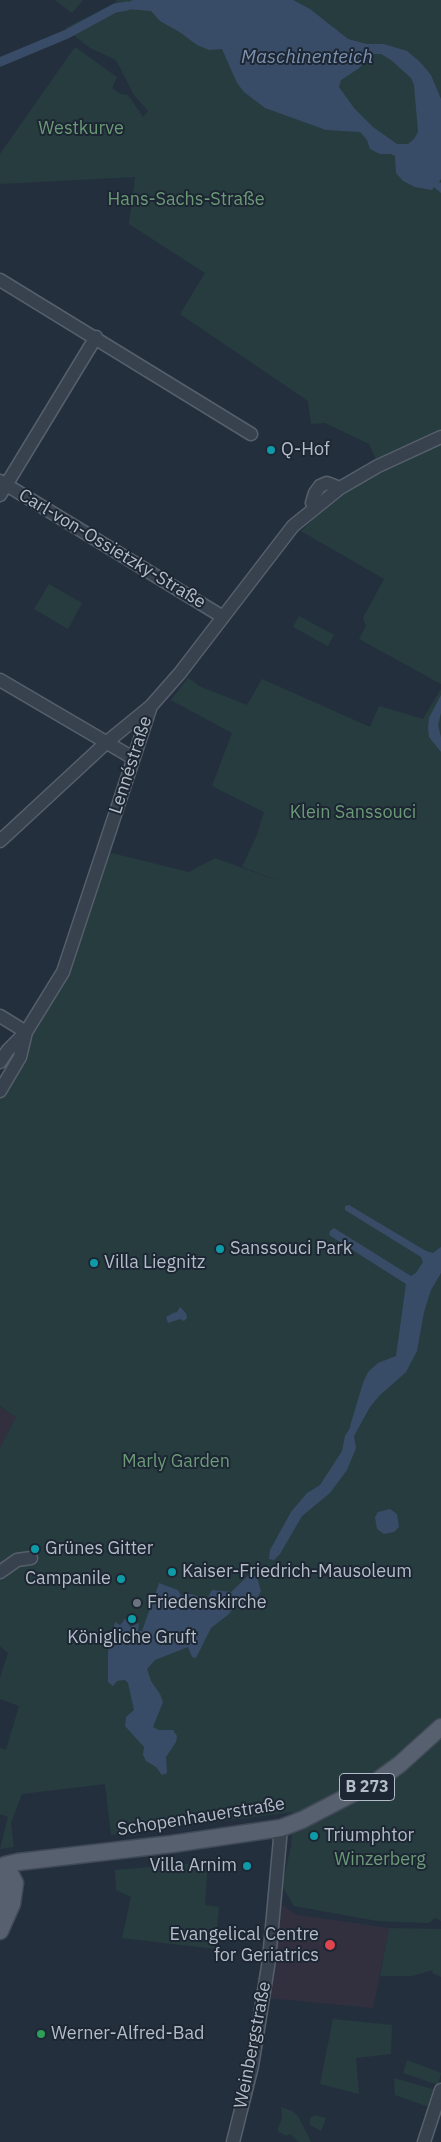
<!DOCTYPE html>
<meta charset="utf-8">
<style>
body{margin:0}
canvas{display:block;background:#242f3e}
</style>
<canvas width="441" height="2142"></canvas>
<script>
const context = document.querySelector('canvas').getContext('2d');
context.lineJoin = 'round';
function fillPath(path, color) {
  context.fillStyle = color;
  context.fill(path, 'evenodd');
}
function shape(rows) {
  const path = new Path2D();
  for (const r of rows) {
    path.moveTo(r[0], r[1]);
    for (let i = 2; i < r.length; i += 2) path.lineTo(r[i], r[i + 1]);
  }
  return path;
}
function trace(path, color, width, dash) {
  context.strokeStyle = color;
  context.lineWidth = width;
  context.lineCap = dash ? 'butt' : 'round';
  context.setLineDash(dash || []);
  context.stroke(path);
}
function label(font, color, halo, rows, align = 'center') {
  context.font = font + ' "IBM Plex Sans",sans-serif';
  context.lineWidth = 4;
  context.setLineDash([]);
  context.textBaseline = 'middle';
  context.strokeStyle = halo;
  context.fillStyle = color;
  for (const [text, x, y, turn = 0] of rows) {
    context.save();
    context.translate(x, y);
    context.rotate((+turn || 0) * Math.PI / 180);
    context.textAlign = isNaN(turn) ? turn : align;
    if (halo) context.strokeText(text, 0, 0);
    context.fillText(text, 0, 0);
    context.restore();
  }
}
const medical = shape([
 [0,1407,16,1417,0,1448],
 [279,1903,297,1915,389,1928,373,2008,268,1998]
]);
const green = shape([
 [55,0,83,0,72,13],
 [117,0,441,0,441,432,377,462,369,444,325,423,311,424,308,401,180,314,205,273,129,224,135,177,0,184,0,154,75,47,117,77,112,88,120,94,128,95,143,117,148,111,134,95,116,60,90,48,65,28,114,4],
 [441,442,441,684,359,639,366,626,363,618,384,579,301,531,344,491,363,478],
 [49,584,82,603,68,629,34,609],
 [299,616,334,635,328,646,293,627],
 [188,678,201,687,247,705,262,679,370,727,379,706,423,719,441,689,441,1921,435,1918,429,1923,377,1921,294,1906,282,1886,291,1846,293,1812,111,1835,105,1784,22,1794,11,1823,14,1847,0,1849,8,1817,0,1814,0,1748,6,1750,19,1706,0,1699,0,1678,8,1653,0,1646,0,1448,16,1417,0,1406,0,1091,63,972,103,851,189,872,215,858,292,886,242,867,257,835,264,812,212,786,232,733,171,700],
 [208,1862,205,1905,219,1907,215,1949,122,1938,131,1897,116,1890,115,1870],
 [389,1928,441,1929,441,1977,432,1973,433,1970,412,1976,380,1976],
 [333,2019,392,2025,391,2054,356,2058,359,2094,320,2084],
 [407,2060,441,2073,438,2085,403,2073],
 [394,2078,436,2090,429,2107,395,2095],
 [281,2107,292,2111,298,2116,311,2142,299,2142,290,2134,286,2136,278,2131,278,2128,282,2119],
 [315,2115,326,2118,321,2131,310,2125,310,2118]
]);
const water = shape([
 [133,0,293,0,310,9,348,39,367,44,384,44,407,51,420,62,431,75,441,99,441,179,439,182,441,183,441,193,434,187,432,190,415,187,403,181,396,173,395,156,391,154,380,154,370,149,367,140,360,132,326,130,265,108,244,92,237,83,222,49,209,50,197,45,181,33,160,21,151,11,115,8],
 [373,54,381,54,391,60,411,78,414,85,418,132,414,139,408,144,397,144,373,127,354,108,339,87,341,80,358,69],
 [441,695,441,713,438,725,441,737,441,752,429,737,428,728,429,718],
 [349,1205,426,1251,433,1253,441,1247,441,1273,431,1290,424,1312,417,1351,406,1372,379,1396,370,1407,354,1436,356,1448,347,1470,330,1493,302,1516,280,1554,274,1560,269,1559,270,1550,291,1512,307,1493,320,1485,342,1451,345,1436,351,1426,350,1426,363,1383,368,1372,378,1363,396,1356,406,1284,329,1235,330,1231,334,1228,411,1276,416,1273,423,1262,421,1257,345,1210,345,1206],
 [180,1307,186,1313,187,1318,184,1321,180,1319,168,1323,166,1317,173,1313,177,1312],
 [390,1509,397,1514,399,1527,394,1532,384,1534,377,1529,375,1517,378,1512],
 [250,1574,257,1577,261,1591,259,1595,254,1601,248,1601,240,1607,235,1605,229,1614,211,1628,196,1658,192,1657,188,1647,155,1660,147,1669,151,1681,160,1694,163,1702,153,1727,159,1730,173,1730,177,1736,176,1742,166,1757,167,1773,162,1775,156,1767,146,1761,143,1755,144,1747,125,1726,126,1717,134,1710,128,1683,125,1680,117,1681,113,1686,108,1682,108,1652,115,1622,120,1625,126,1618,130,1627,139,1623,138,1631,142,1631,159,1583,178,1590,181,1596,187,1593,207,1599,212,1590,231,1592]
]);
const canal = shape([
 [0,62,67,34,115,8,127,6]
]);
const minor = shape([
 [0,280,251,434],
 [0,481,223,617],
 [0,495,96,337],
 [312,503,315,493,320,486,327,483,340,488],
 [0,680,133,758],
 [0,841,107,742,151,706],
 [0,1016,26,1032],
 [0,1062,8,1050,26,1032,63,972,151,706,180,673,293,526,340,488,378,466,441,437],
 [0,1091,20,1057,26,1032],
 [0,1572,17,1560,31,1558],
 [233,2142,252,2066,269,1960,281,1828],
 [424,2142,441,2090]
]);
const major = shape([
 [0,1869,5,1865,18,1862,172,1844,281,1828,302,1820,377,1781,400,1764,441,1727],
 [0,1871,11,1875,15,1883,12,1904,0,1931],
 [0,1879,3,1895,1,1914]
]);
const markers = [
 [271,450,5,"#0f9aa8"],
 [220,1249,5,"#0f9aa8"],
 [94,1263,5,"#0f9aa8"],
 [35,1549,5,"#0f9aa8"],
 [172,1572,5,"#0f9aa8"],
 [121,1579,5,"#0f9aa8"],
 [137,1603,5,"#6b7280"],
 [132,1619,5,"#0f9aa8"],
 [314,1836,5,"#0f9aa8"],
 [247,1866,5,"#0f9aa8"],
 [330,1945,6,"#e0444e"],
 [41,2034,5,"#2e9e5b"]
];
const shields = [
 [367,1787,55]
];
const shieldNames = [
 ["B 273",367,1787]
];
const parkNames = [
 ["Westkurve",81,129],
 ["Hans-Sachs-Straße",186,200],
 ["Klein Sanssouci",353,813],
 ["Marly Garden",176,1462],
 ["Winzerberg",380,1860]
];
const poiNames = [
 ["Q-Hof",281,450],
 ["Sanssouci Park",230,1249],
 ["Villa Liegnitz",104,1263],
 ["Grünes Gitter",45,1549],
 ["Kaiser-Friedrich-Mausoleum",182,1572],
 ["Campanile",111,1579,"right"],
 ["Friedenskirche",147,1603],
 ["Königliche Gruft",132,1638,"center"],
 ["Triumphtor",324,1836],
 ["Villa Arnim",237,1866,"right"],
 ["Evangelical Centre",319,1935,"right"],
 ["for Geriatrics",319,1956,"right"],
 ["Werner-Alfred-Bad",51,2034]
];
const streetNames = [
 ["Carl-von-Ossietzky-Straße",112,549,31],
 ["Lennéstraße",131,765,-72],
 ["Schopenhauerstraße",201,1817,-9],
 ["Weinbergstraße",253,2045,-79]
];
const waterNames = [
 ["Maschinenteich",307,58]
];
fillPath(medical, '#32303f');
fillPath(green, '#263c3f');
fillPath(water, '#394c67');
trace(canal, '#394c67', 9);
trace(minor, '#565f6c', 15);
trace(major, '#414a57', 19);
trace(minor, '#38414e', 12);
trace(major, '#56606e', 16);
for (const [x, y, r, color] of markers) {
  const dot = new Path2D();
  dot.arc(x, y, r, 0, 2 * Math.PI);
  context.fillStyle = color;
  context.fill(dot);
  trace(dot, '#1d2633', 2);
}
for (const [x, y, w] of shields) {
  const box = new Path2D();
  box.roundRect(x - w / 2, y - 13.5, w, 27, 4);
  context.fillStyle = '#1d2633';
  context.fill(box);
  trace(box, '#b4bcc9', 1);
}
label('bold 16px', '#b4bcc9', null, shieldNames);
label('18px', '#6b9a76', '#1d2633', parkNames);
label('18px', '#b4bcc9', '#1d2633', poiNames, 'left');
label('18px', '#b4bcc9', '#1d2633', streetNames);
label('italic 19px', '#7c92b1', '#1d2633', waterNames);
</script>
